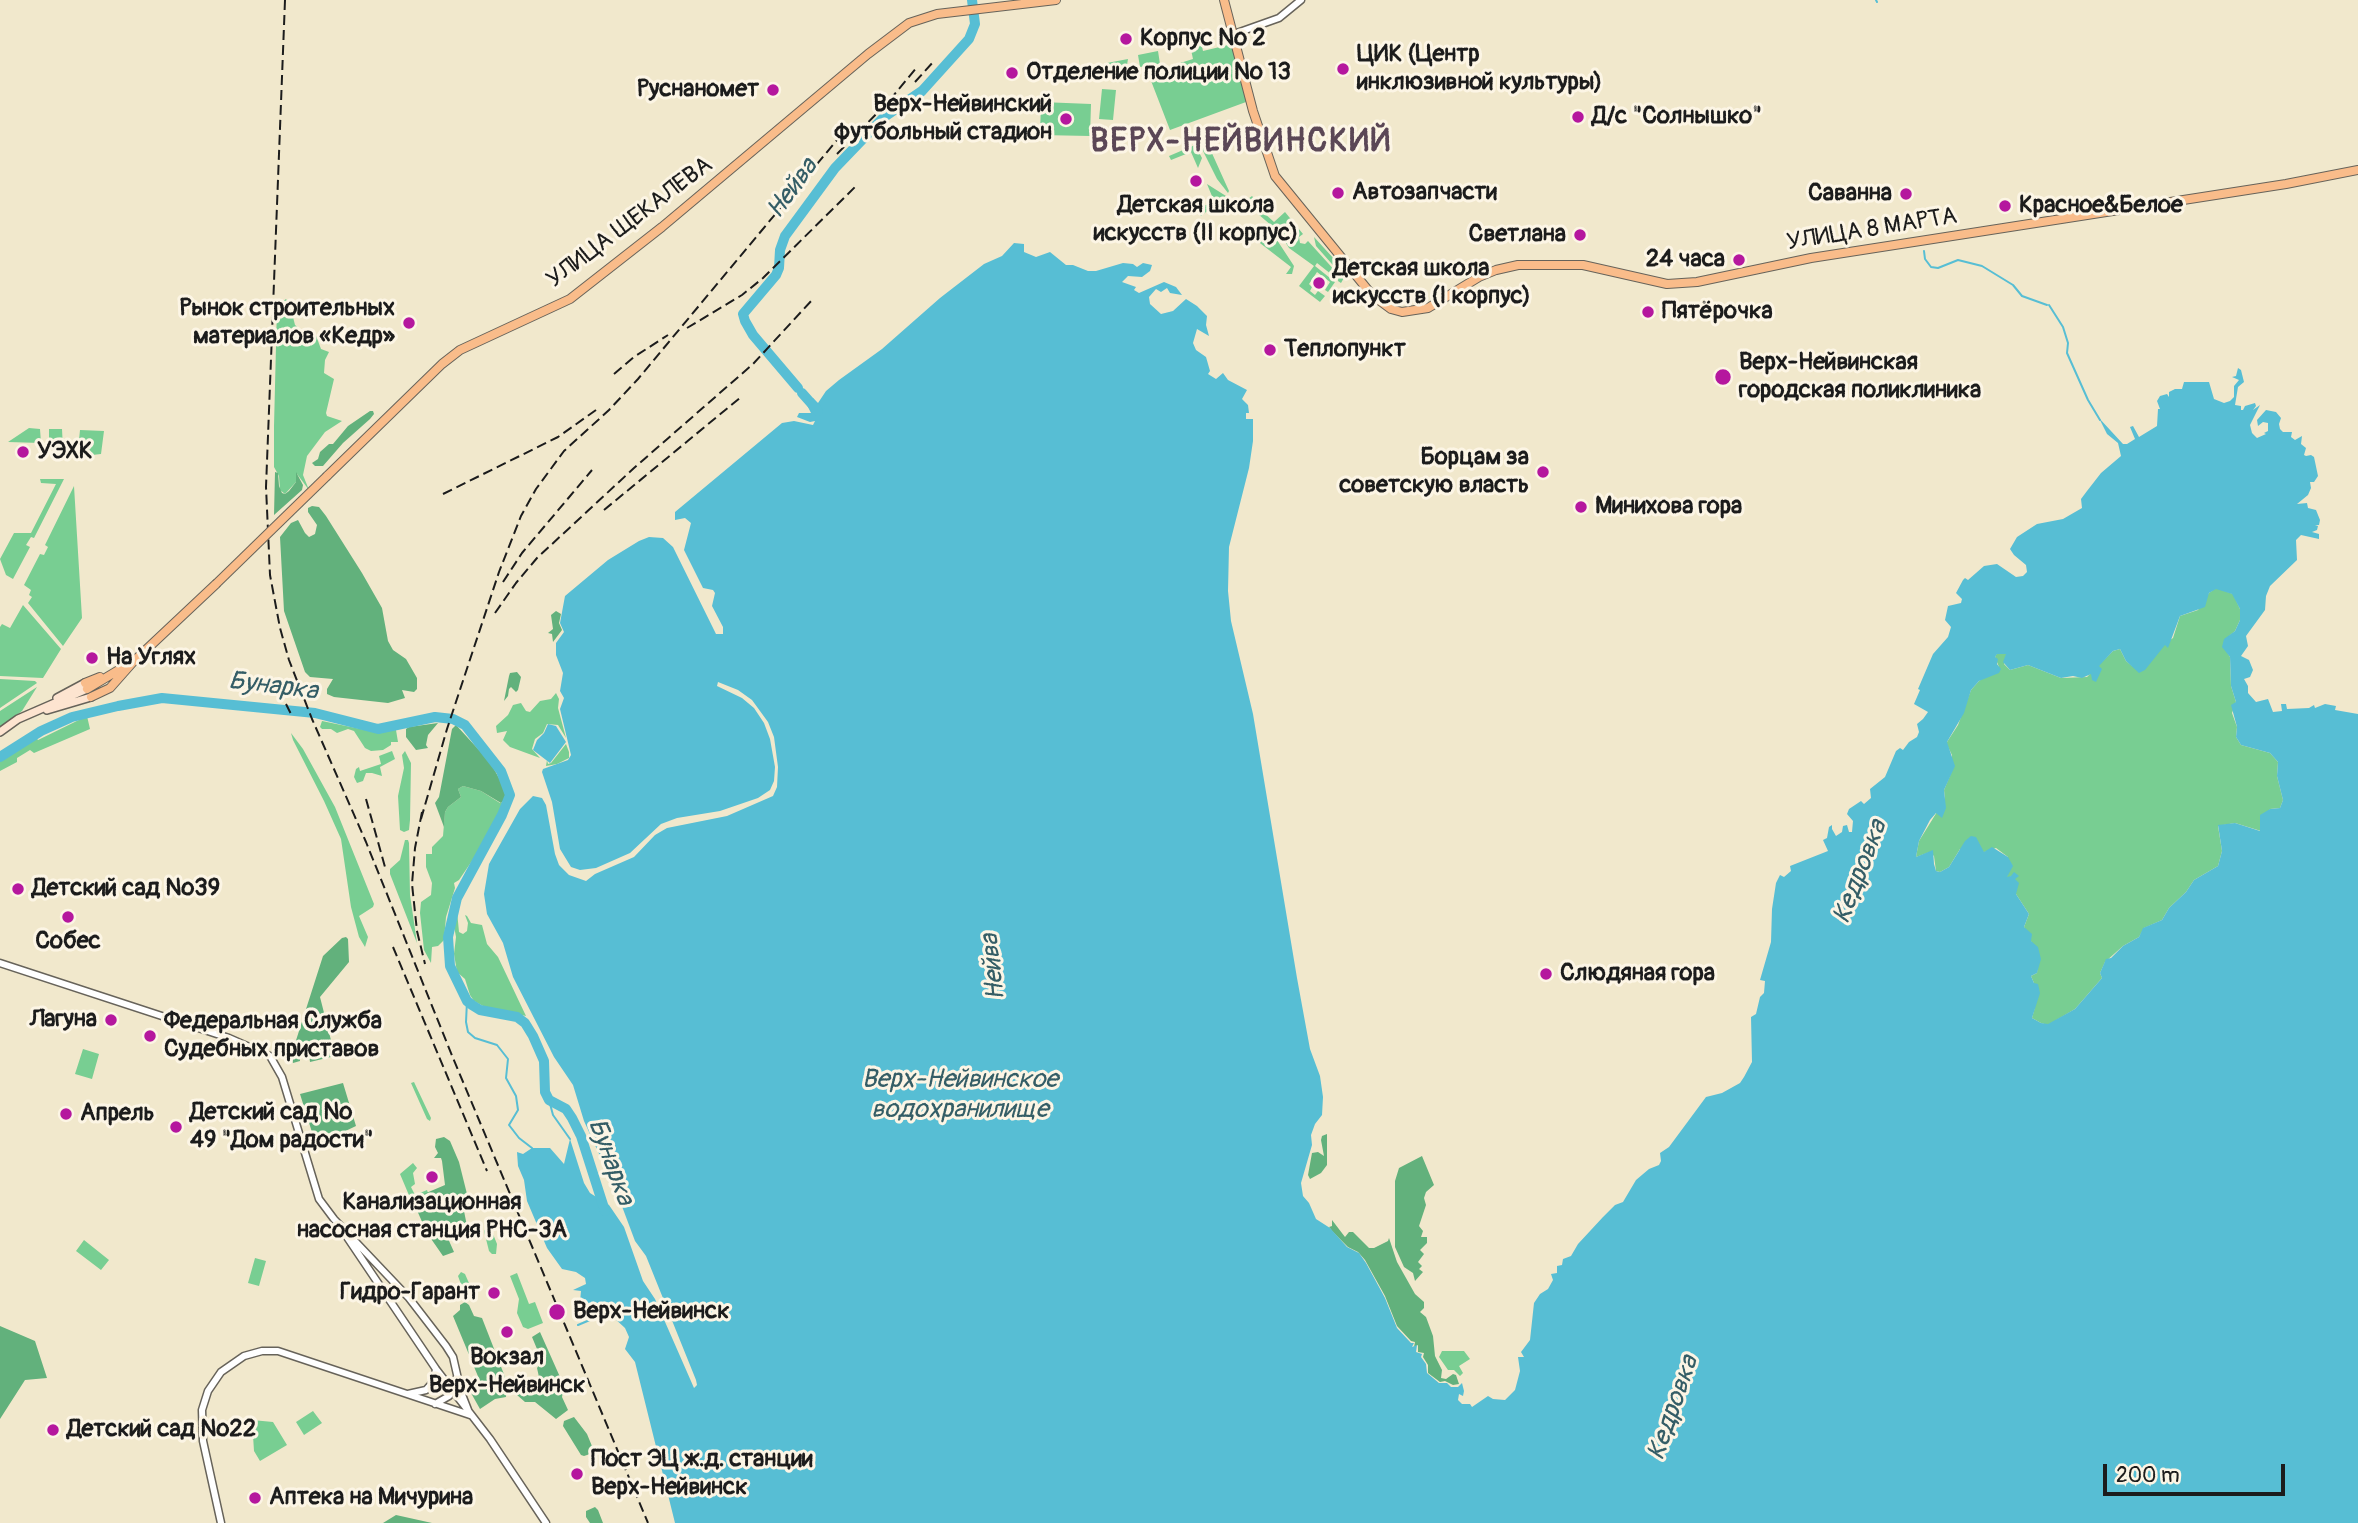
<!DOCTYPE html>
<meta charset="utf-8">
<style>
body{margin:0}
#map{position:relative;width:2358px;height:1523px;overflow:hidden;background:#f1e8cc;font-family:Pangolin,sans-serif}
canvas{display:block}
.scale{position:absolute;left:2103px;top:1464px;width:182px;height:32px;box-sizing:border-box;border:4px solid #1c1c1c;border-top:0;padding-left:9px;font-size:21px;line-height:24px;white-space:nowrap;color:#1c1c1c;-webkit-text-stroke:5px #fcf5e5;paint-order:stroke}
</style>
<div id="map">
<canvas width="2358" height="1523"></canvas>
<div class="scale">200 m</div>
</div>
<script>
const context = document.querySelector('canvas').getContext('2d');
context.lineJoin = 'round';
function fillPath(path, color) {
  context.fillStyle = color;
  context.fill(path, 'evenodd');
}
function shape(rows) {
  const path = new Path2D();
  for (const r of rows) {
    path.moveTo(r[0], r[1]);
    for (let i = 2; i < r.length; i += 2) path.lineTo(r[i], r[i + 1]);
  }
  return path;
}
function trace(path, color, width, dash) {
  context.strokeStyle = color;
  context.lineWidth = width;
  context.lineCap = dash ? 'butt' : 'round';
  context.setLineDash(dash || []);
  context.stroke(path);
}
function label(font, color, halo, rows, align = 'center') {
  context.font = font + ' Pangolin,sans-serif';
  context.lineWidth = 6;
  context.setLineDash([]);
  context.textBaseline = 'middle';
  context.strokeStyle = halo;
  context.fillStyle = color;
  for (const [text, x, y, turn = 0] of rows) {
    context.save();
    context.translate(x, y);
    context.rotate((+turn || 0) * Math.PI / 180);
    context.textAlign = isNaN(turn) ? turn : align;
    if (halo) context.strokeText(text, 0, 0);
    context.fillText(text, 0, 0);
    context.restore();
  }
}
const green = shape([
 [1201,42,1203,51,1232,44,1246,102,1170,130,1148,73,1193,59,1190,45],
 [1158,51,1160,64,1140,67,1138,55],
 [1128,59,1125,77,1107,70,1107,63],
 [1102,89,1116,90,1113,120,1099,119],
 [1041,102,1091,104,1090,136,1040,135],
 [1206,140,1229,191,1228,193,1217,179,1200,145],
 [1195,145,1202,158,1198,168,1191,152,1171,160,1169,156],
 [1207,184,1226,196,1201,216,1196,210,1214,201],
 [1252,196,1264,210,1263,212,1274,222,1285,212,1303,234,1299,237,1300,243,1305,244,1308,241,1337,273,1336,278,1317,263,1315,266,1335,282,1328,292,1325,290,1330,282,1317,272,1309,284,1312,287,1310,291,1315,295,1318,291,1325,296,1320,302,1299,286,1314,266,1289,248,1279,232,1244,202],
 [1264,231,1269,231,1275,237,1294,266,1292,274,1286,274,1291,267,1256,240],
 [1314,237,1345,271,1345,276,1341,283,1338,281,1339,272,1316,246],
 [286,299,290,305,295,325,301,330,315,333,321,349,329,352,325,360,324,373,334,379,326,413,327,416,342,421,325,432,307,456,303,475,309,490,297,474,296,482,285,494,280,490,279,476,274,467,274,426,277,306],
 [29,428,40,429,41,443,8,442],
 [49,429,62,429,63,449,49,445],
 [80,430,104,431,101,454,83,456,78,450],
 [40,479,64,479,34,538,31,537,26,545,30,547,13,579,6,575,0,559,14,533,31,533,56,484,41,483],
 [74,486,82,618,63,646,28,603,32,597,29,595,31,590,24,585,40,554,44,555,48,547,45,545],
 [2216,588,2233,594,2240,609,2240,620,2235,631,2228,637,2226,650,2230,657,2231,686,2236,702,2232,713,2237,727,2236,737,2241,745,2270,753,2278,762,2277,776,2283,800,2280,808,2270,809,2261,831,2235,823,2218,826,2222,851,2218,866,2194,880,2186,892,2169,908,2162,920,2144,928,2139,937,2123,946,2105,962,2100,973,2102,978,2075,1009,2048,1025,2041,1023,2032,1018,2035,1007,2034,983,2031,976,2037,973,2038,963,2031,941,2024,927,2029,914,2016,894,2015,880,2012,876,2008,878,2007,877,2008,857,1996,848,1985,852,1960,849,1949,867,1940,872,1936,871,1934,856,1930,852,1916,857,1919,841,1945,799,1944,790,1952,771,1952,755,1947,745,1947,742,1958,725,1971,690,1979,681,1999,667,1995,657,1997,653,2007,653,2004,664,2010,670,2028,665,2061,678,2087,677,2113,651,2120,649,2126,661,2132,666,2173,638,2180,616,2198,610,2209,593],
 [23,605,61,649,43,678,0,676,0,627,2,624,10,628],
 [0,679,35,681,37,683,0,708],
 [37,687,22,711,0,728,0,711],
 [556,693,559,699,558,708,566,738,558,725,547,724,543,733,535,739,532,749,540,758,510,747,503,740,507,731,497,733,496,726,508,715,513,705,521,703,526,711,530,712,540,701,551,699],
 [87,716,90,729,34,753,30,750,17,758,17,762,0,771,0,758,34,735,38,740],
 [322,721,375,732,396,730,398,742,391,742,391,745,383,750,371,751,365,748,354,731,348,729,337,733,331,729,322,729,320,727],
 [291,733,303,749,335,807,374,904,373,907,359,916,368,937,365,947,359,937,351,907,341,839,324,801,293,740],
 [566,744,569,752,569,758,557,764,546,766,547,760,548,764,551,763],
 [392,751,395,759,380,767,382,776,372,773,366,773,363,781,357,783,354,777,356,769,359,767,360,771,381,764,379,756],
 [405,751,411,763,410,820,409,830,404,832,400,830,398,796,404,768,402,755],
 [463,786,481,791,500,803,504,802,503,806,478,852,459,880,454,883,455,888,446,917,444,940,438,946,432,947,431,963,424,950,420,913,421,902,431,895,432,883,426,867,426,854,432,854,432,847,443,836,445,812,448,807,461,797,458,789],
 [405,840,408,840,409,843,410,895,417,943,390,874,390,869,400,860],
 [457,911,459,932,463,934,467,931,468,923,465,915,467,916,471,923,482,925,487,944,498,957,526,1016,483,1006,474,1001,470,995,465,979,457,972,454,954,456,937,454,926],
 [83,1049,99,1054,92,1079,75,1074],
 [414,1082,431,1118,430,1121,427,1119,411,1083],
 [413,1163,417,1168,413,1173,415,1184,411,1187,415,1195,427,1190,428,1193,411,1200,400,1174],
 [486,1228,493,1234,497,1244,496,1254,492,1254,489,1251,484,1231],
 [84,1240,109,1260,101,1270,76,1251],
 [255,1258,266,1261,259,1286,248,1283],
 [461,1272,465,1274,472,1290,454,1298,452,1295,444,1298,440,1288,446,1294,462,1287,458,1276],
 [517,1273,529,1304,535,1302,543,1323,528,1329,523,1327,517,1313,519,1299,510,1276],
 [1442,1351,1464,1351,1470,1359,1459,1366,1463,1373,1460,1376,1454,1370,1448,1370,1439,1357],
 [313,1411,322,1423,304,1435,296,1422],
 [252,1420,273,1422,287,1445,260,1461,254,1451]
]);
const forest = shape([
 [370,411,373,411,374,414,370,419,343,443,323,466,315,466,312,463,318,459,320,452,329,444,333,444,348,426],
 [275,472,278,473,279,486,282,493,285,494,289,491,296,482,296,472,303,485,302,490,274,515],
 [312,506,319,507,326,516,362,573,382,608,388,641,393,650,406,659,417,678,417,689,414,692,402,690,405,698,388,703,334,697,327,694,327,689,333,679,310,677,305,672,284,611,280,537,291,523,298,520,305,533,309,537,315,534,317,525,308,512,308,508],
 [556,611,561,614,559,623,562,630,553,642,552,634,548,633,553,629,551,615],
 [517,672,521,677,518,690,516,692,511,687,509,689,508,696,504,701,509,676,510,673],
 [438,723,428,735,426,745,428,748,416,750,406,737,406,729,409,727],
 [456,725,490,762,504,787,506,798,501,803,481,791,463,786,458,789,461,797,448,807,445,812,444,827,435,803,439,797,452,729],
 [346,937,348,939,349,962,320,997,335,1056,310,1062,308,1046,299,1047,300,1061,293,1063,291,1056,323,956,342,938],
 [343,1083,356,1126,316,1145,300,1094],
 [1327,1134,1327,1165,1321,1173,1310,1179,1308,1175,1312,1153,1318,1152,1324,1156,1321,1140,1322,1136],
 [444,1137,450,1141,459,1162,470,1206,464,1211,468,1231,460,1235,456,1231,446,1234,454,1252,443,1256,427,1233,412,1199,445,1185,442,1161,441,1158,434,1158,438,1153,435,1147,436,1139],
 [1422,1156,1434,1185,1426,1192,1424,1198,1426,1205,1419,1226,1423,1231,1421,1237,1427,1237,1427,1243,1420,1250,1424,1254,1418,1262,1422,1266,1419,1269,1423,1272,1415,1281,1413,1273,1404,1267,1395,1247,1395,1181,1399,1168],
 [1332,1220,1345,1237,1349,1232,1353,1232,1369,1248,1374,1248,1388,1241,1389,1238,1397,1262,1415,1294,1424,1302,1424,1308,1420,1312,1426,1317,1433,1336,1435,1356,1442,1370,1441,1378,1446,1379,1453,1374,1456,1375,1459,1384,1453,1385,1445,1381,1440,1382,1428,1373,1428,1365,1423,1357,1424,1353,1418,1352,1418,1345,1414,1347,1415,1342,1411,1341,1397,1326,1385,1296,1365,1260,1358,1252,1348,1247,1333,1232,1329,1227,1332,1226],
 [465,1302,469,1305,474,1316,482,1318,507,1382,506,1397,495,1399,480,1409,471,1393,482,1386,453,1316,460,1310,460,1305],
 [0,1326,35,1341,47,1378,25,1380,0,1419],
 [540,1332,564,1386,562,1397,568,1410,556,1419,535,1402,525,1402,517,1395,516,1390,515,1382,518,1386,523,1387,539,1377,537,1368,542,1361,532,1337],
 [574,1417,587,1434,594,1451,593,1453,584,1456,581,1455,563,1426,564,1421],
 [595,1507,598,1510,603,1523,590,1523,586,1517,586,1511],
 [396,1515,432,1523,383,1523]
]);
const water = shape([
 [1014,243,1024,244,1024,252,1036,257,1050,252,1066,265,1073,265,1088,271,1096,271,1123,263,1133,264,1137,267,1143,263,1152,265,1150,271,1142,277,1128,276,1122,282,1136,287,1134,290,1139,293,1164,282,1176,287,1182,295,1170,293,1167,288,1161,292,1156,289,1149,297,1150,304,1161,314,1173,311,1186,299,1197,306,1207,316,1206,325,1209,336,1197,329,1193,343,1196,350,1206,357,1210,371,1208,374,1216,379,1223,373,1228,380,1247,390,1242,399,1248,405,1249,413,1246,413,1246,419,1253,419,1253,441,1249,468,1229,547,1228,591,1231,621,1253,714,1297,978,1310,1049,1320,1076,1323,1097,1322,1115,1315,1124,1311,1135,1312,1145,1301,1183,1303,1196,1309,1203,1316,1219,1330,1228,1347,1247,1359,1253,1366,1263,1385,1298,1397,1328,1411,1343,1414,1343,1412,1347,1417,1345,1416,1352,1422,1354,1421,1357,1426,1364,1427,1373,1439,1383,1447,1383,1451,1387,1458,1387,1462,1383,1464,1391,1463,1396,1459,1394,1458,1400,1462,1404,1470,1404,1472,1407,1488,1396,1493,1399,1505,1400,1515,1390,1520,1371,1518,1357,1524,1357,1521,1352,1530,1340,1534,1303,1540,1294,1548,1289,1553,1280,1551,1274,1557,1273,1557,1266,1562,1265,1563,1259,1571,1256,1578,1244,1603,1217,1615,1205,1623,1202,1636,1180,1649,1169,1659,1165,1661,1161,1660,1153,1669,1147,1706,1097,1722,1093,1740,1083,1744,1077,1752,1062,1751,1017,1756,1014,1760,997,1764,993,1765,981,1760,980,1771,942,1772,909,1776,883,1780,875,1784,877,1791,871,1790,866,1828,851,1823,840,1827,838,1829,827,1832,825,1832,829,1836,836,1842,832,1843,826,1847,825,1849,832,1852,832,1853,821,1847,814,1849,809,1861,801,1864,804,1871,798,1870,789,1885,777,1896,751,1900,748,1903,750,1909,742,1917,737,1919,732,1917,724,1923,719,1928,712,1914,704,1920,690,1918,689,1933,654,1948,637,1951,627,1945,620,1948,606,1961,603,1962,599,1956,593,1963,580,1965,578,1968,580,1984,566,1997,564,2016,577,2023,576,2027,572,2026,565,2014,555,2010,549,2017,537,2037,524,2063,519,2082,508,2081,499,2087,491,2101,473,2121,456,2118,443,2107,434,2099,418,2123,444,2127,444,2135,439,2130,427,2133,426,2139,437,2157,426,2158,409,2160,409,2157,401,2160,396,2167,394,2169,397,2169,392,2175,389,2182,389,2184,382,2209,382,2214,399,2224,403,2230,401,2234,397,2234,386,2239,380,2232,377,2236,376,2238,368,2241,370,2244,382,2238,387,2235,405,2241,406,2241,410,2243,410,2245,406,2255,403,2256,406,2253,410,2260,405,2250,425,2252,433,2257,438,2266,434,2264,433,2268,431,2268,423,2263,422,2258,426,2257,420,2266,410,2276,412,2281,418,2279,424,2280,429,2283,432,2292,432,2291,437,2295,440,2302,436,2301,444,2306,448,2304,455,2306,456,2311,455,2314,457,2318,476,2314,482,2310,482,2311,488,2308,495,2297,504,2307,503,2308,508,2316,510,2320,520,2319,525,2315,525,2318,526,2317,530,2312,532,2319,534,2319,539,2301,535,2296,540,2297,560,2270,586,2266,596,2265,610,2246,636,2248,646,2241,656,2249,660,2253,670,2250,677,2244,679,2248,686,2248,693,2256,702,2268,699,2273,712,2282,711,2281,704,2286,704,2287,709,2309,708,2314,705,2315,708,2325,704,2336,706,2335,710,2358,714,2358,1523,675,1523,635,1362,625,1349,629,1337,625,1328,613,1317,596,1317,580,1302,581,1291,573,1290,586,1284,585,1278,576,1272,562,1269,547,1248,527,1201,524,1180,518,1166,517,1152,523,1154,532,1148,550,1148,564,1164,570,1139,584,1183,590,1193,609,1205,624,1227,643,1281,655,1299,694,1388,697,1385,696,1380,646,1256,635,1241,617,1193,584,1121,573,1085,554,1057,513,977,503,943,487,914,484,894,489,864,520,809,533,796,542,798,546,805,555,854,559,865,569,875,586,881,595,874,634,857,655,835,667,828,727,816,773,796,777,787,778,767,774,737,768,722,752,700,738,690,718,682,717,686,742,698,754,708,764,723,770,739,775,767,774,781,770,790,758,798,720,811,677,818,661,824,630,853,596,868,580,870,571,867,560,849,552,802,542,772,543,769,568,760,571,755,560,709,564,698,560,691,563,673,556,655,556,643,564,632,560,623,565,596,608,560,639,541,649,537,663,538,673,547,716,634,723,634,723,627,712,606,715,593,713,590,703,588,684,550,691,523,685,518,675,520,675,512,782,423,794,421,813,425,815,421,810,422,797,417,799,413,811,413,806,403,813,398,818,403,826,391,839,380,882,349,940,298,984,264,1002,256],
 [2216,589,2232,594,2240,609,2240,620,2235,631,2224,639,2222,647,2230,657,2231,686,2236,702,2231,705,2237,727,2236,737,2241,745,2270,753,2278,762,2277,776,2283,800,2280,808,2270,809,2260,815,2260,831,2235,823,2218,825,2222,851,2218,866,2194,880,2186,892,2169,908,2162,920,2143,928,2139,937,2123,946,2111,958,2106,959,2100,973,2102,978,2075,1009,2048,1024,2041,1023,2032,1018,2040,993,2038,984,2034,983,2031,976,2037,973,2041,959,2038,947,2031,941,2032,934,2024,927,2029,914,2016,894,2019,883,2015,879,2019,876,2014,872,2011,876,2007,877,2013,866,2008,857,1992,847,1984,852,1976,837,1971,836,1965,841,1949,867,1940,872,1936,871,1934,864,1933,850,1916,857,1919,841,1930,820,1936,813,1942,818,1946,808,1944,790,1955,766,1947,742,1964,713,1971,690,1979,681,1999,673,2001,669,1997,664,1998,659,1995,657,1997,654,2006,654,2003,662,2010,670,2028,665,2061,678,2073,676,2082,678,2091,674,2092,680,2096,682,2102,669,2099,666,2113,651,2120,649,2126,661,2139,673,2145,670,2165,645,2168,648,2180,616,2205,607,2209,593],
 [548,724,556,726,566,742,550,763,533,750,537,740,544,733]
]);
const stream = shape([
 [1876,0,1877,2],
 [1924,251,1925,259,1931,267,1938,268,1958,260,1982,266,2013,285,2022,296,2047,305],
 [2049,305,2063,327,2068,343,2067,353,2088,400,2100,420],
 [467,1001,466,1022,468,1032,475,1038,497,1045,508,1059,506,1078,516,1096,518,1110,509,1125,519,1138,532,1148],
 [549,1100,553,1115,570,1139],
 [578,1325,597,1317]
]);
const river = shape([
 [798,388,753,335,745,321,743,314,776,275,779,268,780,250,785,236,835,168,884,117,922,91,969,39,975,24,972,0],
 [802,393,818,411],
 [0,757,41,731,72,717,118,706,162,698,315,713,378,729,435,717,453,719,465,725,501,771,510,795,502,815,457,898,448,937,450,966,467,1001,472,1005,480,1010,517,1017,525,1023,533,1036,544,1061,545,1092,549,1100,566,1109,572,1118,581,1136,605,1211]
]);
const tertiary = shape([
 [1234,34,1279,18,1301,0],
 [0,963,229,1038,270,1056,282,1077,319,1199,334,1219,409,1298,446,1346,453,1357,461,1392,470,1415],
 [347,1237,436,1369,490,1439,546,1523],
 [408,1394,426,1390,434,1381,436,1369],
 [435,1404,449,1396,457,1377],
 [221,1523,203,1441,202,1410,208,1391,221,1372,244,1356,262,1351,278,1351,470,1415]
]);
const secondary = shape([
 [57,698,85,683],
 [47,710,91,697],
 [0,732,18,719,87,689]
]);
const primary = shape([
 [1224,0,1253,111,1275,176,1372,295,1391,309,1402,312,1428,308,1479,277,1496,270,1518,265,1583,265,1667,284,1697,282,1811,258,2286,184,2358,170],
 [327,476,442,364,460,350,570,299,662,227,868,54,909,23,937,14,1056,0],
 [85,683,100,677],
 [87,689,127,665],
 [91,697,110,688,133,662,216,584]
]);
const rail = shape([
 [285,0,266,487,270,575,280,628,289,660,312,719,366,842,453,1058,648,1523],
 [915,82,934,61],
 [837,154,889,101,917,67],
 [687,328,742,295,763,278,855,187],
 [614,374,634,357,668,335],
 [443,494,558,437,596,410],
 [604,510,741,397],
 [503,582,522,553,592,470],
 [495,613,516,583,537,558,634,468,753,364,813,299],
 [286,704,292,716],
 [366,799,385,867],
 [422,812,415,848,412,884,417,931,425,964],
 [421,819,447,729,499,572,521,516,536,489,564,451,609,410,638,379,847,128],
 [393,947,487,1171]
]);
const primaryBridge = shape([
 [216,584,327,476]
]);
const markers = [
 [1126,39,7,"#b5179e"],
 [1343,69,7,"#b5179e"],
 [1012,73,7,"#b5179e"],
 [773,90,7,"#b5179e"],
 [1578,117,7,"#b5179e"],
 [1066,119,7,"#b5179e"],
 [1196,181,7,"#b5179e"],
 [1338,193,7,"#b5179e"],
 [1906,194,7,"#b5179e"],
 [2005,206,7,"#b5179e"],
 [1580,235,7,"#b5179e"],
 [1739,260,7,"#b5179e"],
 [1319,283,7,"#b5179e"],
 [1648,312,7,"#b5179e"],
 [409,323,7,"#b5179e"],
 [1270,350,7,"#b5179e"],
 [1723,377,9,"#b5179e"],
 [23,452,7,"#b5179e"],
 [1543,472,7,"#b5179e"],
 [1581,507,7,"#b5179e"],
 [92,658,7,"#b5179e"],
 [18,889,7,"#b5179e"],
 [68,917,7,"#b5179e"],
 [1546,974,7,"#b5179e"],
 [111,1020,7,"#b5179e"],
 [150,1036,7,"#b5179e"],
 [66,1114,7,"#b5179e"],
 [176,1127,7,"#b5179e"],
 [432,1177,7,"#b5179e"],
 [494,1293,7,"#b5179e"],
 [557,1312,9,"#b5179e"],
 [507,1332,7,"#b5179e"],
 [53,1430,7,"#b5179e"],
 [577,1474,7,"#b5179e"],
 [255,1498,7,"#b5179e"]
];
const poiNames = [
 ["Корпус № 2",1140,39],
 ["ЦИК (Центр",1357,55],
 ["инклюзивной культуры)",1357,83],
 ["Отделение полиции № 13",1026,73],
 ["Руснаномет",759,90,"right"],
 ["Верх-Нейвинский",1052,105,"right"],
 ["футбольный стадион",1052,133,"right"],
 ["Д/с \"Солнышко\"",1592,117],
 ["Автозапчасти",1352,193],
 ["Саванна",1892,194,"right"],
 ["Детская школа",1196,206,"center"],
 ["искусств (II корпус)",1196,234,"center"],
 ["Красное&Белое",2019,206],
 ["Светлана",1566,235,"right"],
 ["24 часа",1725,260,"right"],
 ["Детская школа",1333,269],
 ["искусств (I корпус)",1333,297],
 ["Рынок строительных",395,309,"right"],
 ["материалов «Кедр»",395,337,"right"],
 ["Пятёрочка",1662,312],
 ["Теплопункт",1284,350],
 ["Верх-Нейвинская",1739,363],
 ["городская поликлиника",1739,391],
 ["УЭХК",37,452],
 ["Борцам за",1529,458,"right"],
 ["советскую власть",1529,486,"right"],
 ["Минихова гора",1595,507],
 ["На Углях",106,658],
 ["Детский сад №39",32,889],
 ["Собес",68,942,"center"],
 ["Слюдяная гора",1560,974],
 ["Лагуна",97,1020,"right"],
 ["Федеральная Служба",164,1022],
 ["Судебных приставов",164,1050],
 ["Детский сад №",190,1113],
 ["49 \"Дом радости\"",190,1141],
 ["Апрель",80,1114],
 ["Канализационная",432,1203,"center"],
 ["насосная станция РНС-3А",432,1231,"center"],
 ["Гидро-Гарант",480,1293,"right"],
 ["Верх-Нейвинск",573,1312],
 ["Вокзал",507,1358,"center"],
 ["Верх-Нейвинск",507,1386,"center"],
 ["Детский сад №22",67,1430],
 ["Пост ЭЦ ж.д. станции",591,1460],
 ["Верх-Нейвинск",591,1488],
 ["Аптека на Мичурина",269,1498]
];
const streetNames = [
 ["УЛИЦА ЩЕКАЛЕВА",630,223,-37],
 ["УЛИЦА 8 МАРТА",1872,230,-9]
];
const waterNames = [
 ["Нейва",793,189,-54],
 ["Бунарка",273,687,7],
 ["Кедровка",1861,872,-69],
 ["Нейва",994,967,-96],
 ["Верх-Нейвинское",960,1080],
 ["водохранилище",960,1110],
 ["Бунарка",610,1162,70],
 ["Кедровка",1674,1408,-71]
];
const districtNames = [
 ["ВЕРХ-НЕЙВИНСКИЙ",1241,143]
];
fillPath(green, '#78ce92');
fillPath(forest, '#62b17c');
fillPath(water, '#57bed4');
trace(stream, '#57bed4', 2);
trace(river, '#57bed4', 10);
trace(tertiary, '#67635a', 9);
trace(secondary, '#67635a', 10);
trace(primary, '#67635a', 10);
trace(tertiary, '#fff', 6);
trace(secondary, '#fde4d0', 7);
trace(primary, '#f9bc8a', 8);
trace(rail, '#1c1c1c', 2, [10, 5]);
trace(primaryBridge, '#67635a', 10, []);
trace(primaryBridge, '#f9bc8a', 8);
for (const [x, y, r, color] of markers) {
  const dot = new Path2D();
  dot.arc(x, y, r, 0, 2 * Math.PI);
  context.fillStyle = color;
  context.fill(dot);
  trace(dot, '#fcf5e5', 2.5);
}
label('bold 24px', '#1c1c1c', '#fcf5e5', poiNames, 'left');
label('24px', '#1c1c1c', '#fcf5e5', streetNames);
label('italic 26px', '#345d66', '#fcf5e5', waterNames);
context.letterSpacing = '2px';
label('bold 32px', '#5b4756', '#fcf5e5', districtNames);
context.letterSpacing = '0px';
</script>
